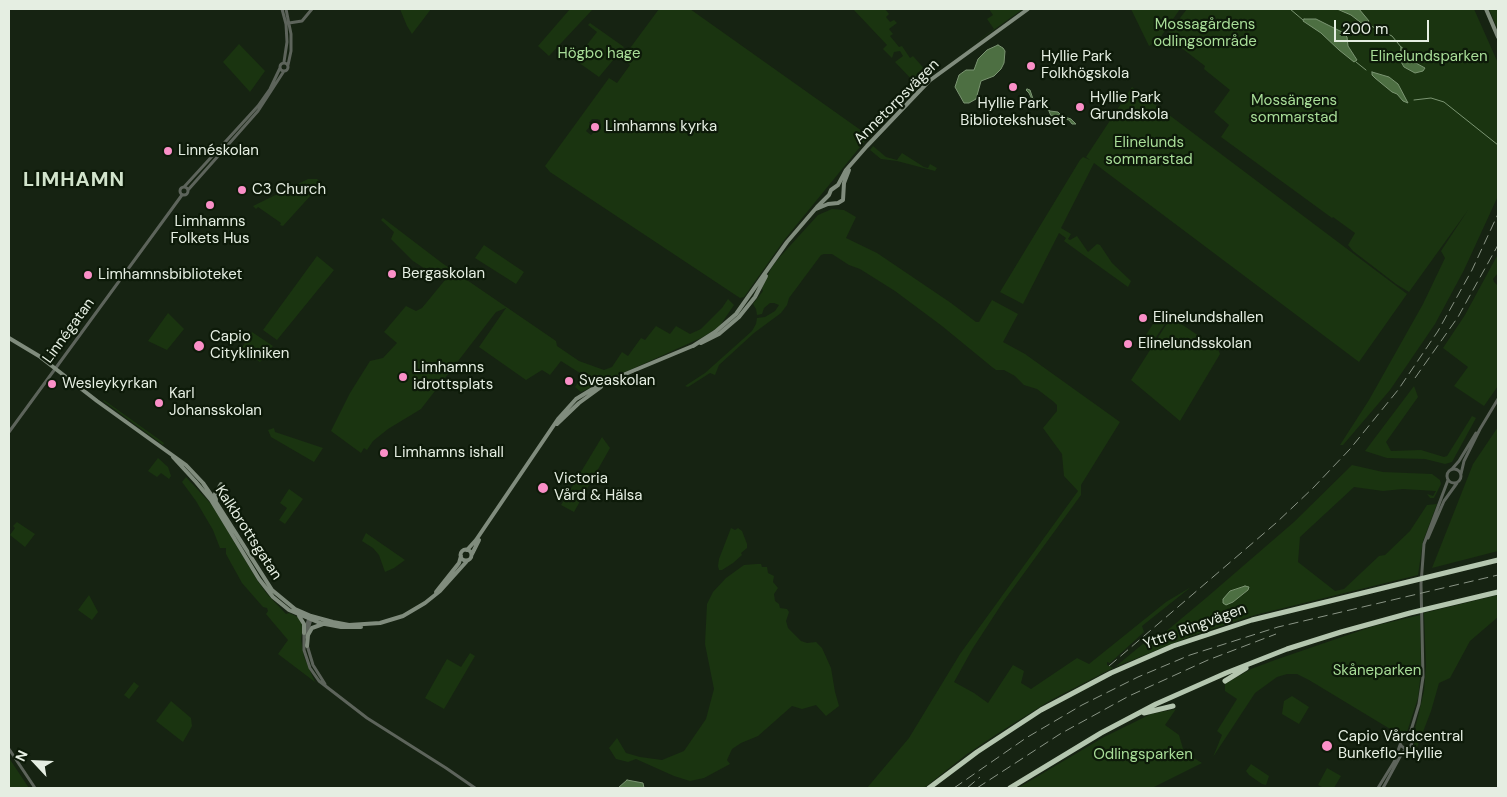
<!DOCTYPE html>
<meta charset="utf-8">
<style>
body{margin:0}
#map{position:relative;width:1507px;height:797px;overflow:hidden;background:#162312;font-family:"DM Sans",sans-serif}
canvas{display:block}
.frame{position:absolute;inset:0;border:10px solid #e5eee2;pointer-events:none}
.north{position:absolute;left:10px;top:737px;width:50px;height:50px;-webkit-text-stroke:4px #0d1a09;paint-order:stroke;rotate:295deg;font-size:14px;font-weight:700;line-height:20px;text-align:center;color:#e5eee2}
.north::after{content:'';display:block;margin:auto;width:18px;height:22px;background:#e5eee2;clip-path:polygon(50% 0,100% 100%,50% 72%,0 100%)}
.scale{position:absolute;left:1334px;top:20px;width:95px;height:22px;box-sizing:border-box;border:2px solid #e5eee2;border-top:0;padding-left:6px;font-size:15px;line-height:18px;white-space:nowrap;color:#e5eee2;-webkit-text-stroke:4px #0d1a09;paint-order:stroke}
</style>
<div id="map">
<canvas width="1507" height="797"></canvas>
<div class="frame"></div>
<div class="north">N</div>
<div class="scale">200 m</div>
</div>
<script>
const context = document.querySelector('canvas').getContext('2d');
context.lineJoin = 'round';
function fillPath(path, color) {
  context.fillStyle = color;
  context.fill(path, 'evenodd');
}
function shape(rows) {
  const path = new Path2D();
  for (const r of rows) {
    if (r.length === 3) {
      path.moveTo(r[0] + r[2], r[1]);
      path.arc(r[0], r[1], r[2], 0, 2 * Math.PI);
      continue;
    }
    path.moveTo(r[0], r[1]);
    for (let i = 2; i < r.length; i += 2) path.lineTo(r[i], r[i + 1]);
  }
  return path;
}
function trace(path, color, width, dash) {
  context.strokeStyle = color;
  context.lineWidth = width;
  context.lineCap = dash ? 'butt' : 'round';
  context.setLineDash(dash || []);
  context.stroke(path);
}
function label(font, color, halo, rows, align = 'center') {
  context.font = font + ' "DM Sans",sans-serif';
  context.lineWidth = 4.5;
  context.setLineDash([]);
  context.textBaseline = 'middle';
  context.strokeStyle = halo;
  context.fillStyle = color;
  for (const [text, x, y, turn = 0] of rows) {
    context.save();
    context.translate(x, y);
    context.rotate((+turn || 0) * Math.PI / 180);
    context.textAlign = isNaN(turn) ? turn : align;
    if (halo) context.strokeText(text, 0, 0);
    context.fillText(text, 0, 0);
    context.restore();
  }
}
const green = shape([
 [400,9,431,9,412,34,407,26],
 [570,9,590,9,592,10,549,56,538,46],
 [659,9,690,9,869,136,785,239,744,297,740,298,550,172,545,166,609,78,617,83,630,65,622,59],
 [592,119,597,119,600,120,601,125,591,135,586,131,591,125,589,123],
 [853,9,885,9,889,14,886,17,890,22,894,20,897,23,889,29,893,34,890,36,899,47,902,46,910,58,913,56,928,73,934,69,930,75,920,85,914,88,917,85,895,62,903,56,900,51,894,52,892,58,883,49,887,45],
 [989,9,1023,9,964,51,994,29,987,19,993,15],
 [1131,9,1180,9,1158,41,1149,46],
 [1187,9,1474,9,1498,63,1498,196,1464,270,1435,324,1390,390,1343,445,1340,445,1369,400,1423,304,1445,258,1441,251,1468,210,1409,292,1396,284,1353,251,1348,245,1355,233,1333,217,1332,218,1221,137,1229,125,1214,112,1230,90,1204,69,1205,66,1166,36],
 [1489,9,1498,9,1498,30],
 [590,23,624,47,599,77,575,60,597,32,588,25],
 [239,44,265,71,250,92,223,62],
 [1132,87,1407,294,1359,362,1094,163,1061,228,1071,234,1068,239,1070,240,1077,236,1088,252,1097,244,1100,245,1112,263,1131,281,1128,287,1064,241,1066,238,1059,233,1023,304,1000,292,1080,160,1083,157,1090,160,1086,157],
 [873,146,886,157,897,160,902,153,924,167,928,168,930,164,937,168,935,171,897,161,881,159,870,150],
 [308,179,317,179,322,183,283,226,280,225,281,223,258,207,256,209,253,206],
 [832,209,844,210,856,217,846,238,877,253,951,303,976,322,979,322,992,300,1018,314,1003,342,1025,354,1120,422,1081,485,1081,495,1003,602,973,648,954,682,974,693,988,703,1013,665,1024,671,1021,683,1031,689,1077,658,1089,664,1166,602,1191,587,1142,626,1144,632,1110,663,1107,662,1107,665,1113,668,1051,700,1000,732,967,754,924,788,867,788,909,738,960,654,1078,491,1064,476,1062,454,1043,428,1057,411,1057,405,1054,402,1037,389,1024,385,1015,376,1004,370,996,370,992,367,942,326,895,291,860,269,849,265,832,254,824,254,821,255,789,298,787,305,781,313,754,333,719,365,715,375,710,373,688,387,685,386,705,373,752,331,756,324,757,318,765,317,775,311,779,305,774,303,770,303,764,308,762,314,757,315,756,309,753,304,763,291,762,289,764,283,772,267,778,259,818,215],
 [383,218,442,263,556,341,557,346,579,361,604,370,612,367,622,352,628,356,641,338,645,340,656,326,670,334,676,326,690,334,701,329,722,308,728,299,734,305,719,327,701,338,581,392,575,387,583,375,561,361,550,375,542,370,526,380,479,347,506,308,496,312,421,409,388,429,373,441,367,450,364,448,361,453,331,431,350,393,370,361,383,358,397,343,384,332,406,306,416,311,422,308,445,280,442,280,413,261,391,239,394,232,381,220],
 [484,245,524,272,516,284,475,258],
 [1498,254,1498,273,1493,279,1494,282,1498,286,1498,386,1484,406,1454,386,1468,367,1443,348,1465,315],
 [317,256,334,270,277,340,263,330],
 [168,313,184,329,167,350,148,341],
 [1171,317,1218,349,1220,354,1180,421,1131,380],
 [1156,319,1165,324,1154,340,1146,335],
 [252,332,273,346,260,362,241,349],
 [1414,386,1418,397,1386,442,1391,451,1421,450,1444,457,1447,456,1472,416,1476,418,1452,462,1445,464,1425,459,1387,458,1365,451],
 [104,400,164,443,163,445,103,401],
 [1498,427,1498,551,1432,568,1473,464],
 [274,428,275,432,323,448,314,462,271,437,268,430],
 [602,437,610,448,574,512,561,505],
 [158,458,168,467,171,476,169,479,161,473,157,477,148,471],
 [1352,465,1383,472,1432,474,1440,480,1441,484,1434,498,1430,498,1427,494,1433,496,1436,491,1403,489,1383,491,1354,487,1300,537,1298,562,1335,591,1344,589,1379,556,1385,555,1410,531,1427,505,1437,504,1423,541,1418,575,1255,615,1194,635,1115,667,1144,643,1151,644,1206,598,1294,522],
 [1245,586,1245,593,1233,602,1223,603,1223,599,1230,591],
 [186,477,212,505,257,580,267,594,286,614,289,613,298,617,302,622,303,627,301,639,304,657,315,682,278,654,288,640,266,614,268,611,267,608,263,607,242,583,226,554,226,548,220,548,213,530,196,501,182,482],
 [289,489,303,499,285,524,279,520,287,508,280,503],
 [17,522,35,534,25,547,10,535,15,528,13,526],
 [731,528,735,530,738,528,742,531,747,544,747,548,741,553,742,555,733,563,722,570,719,570,718,566,719,559],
 [366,533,405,560,394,568,385,572,379,555,373,548,362,541],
 [757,564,761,564,762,567,767,567,768,573,774,576,773,582,778,588,774,594,775,601,779,604,780,608,787,609,789,612,786,621,788,628,801,641,807,643,816,642,822,648,831,668,835,692,839,706,826,716,816,705,802,709,792,706,758,736,741,743,732,749,727,760,730,764,704,778,690,781,674,776,636,759,628,762,616,759,609,748,617,738,626,753,640,757,662,760,684,751,706,719,714,689,705,644,707,604,713,592,726,578,744,565],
 [89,595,98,612,92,620,78,610],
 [1498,595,1498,617,1470,641,1450,678,1439,683,1431,711,1416,750,1408,755,1404,753,1414,745,1415,729,1424,691,1426,666,1424,613],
 [1420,615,1421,671,1418,698,1407,732,1400,735,1309,680,1297,674,1287,674,1277,677,1255,693,1213,757,1222,735,1217,731,1237,699,1225,691,1225,684,1251,669,1275,660,1374,626],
 [470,653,475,656,444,709,425,698,447,659,461,667],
 [134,682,139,686,129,699,124,695],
 [1292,696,1309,707,1299,724,1282,714,1284,701],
 [171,701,191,718,192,726,183,742,156,721],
 [1176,709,1165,725,1179,735,1184,752,1202,763,1152,788,1018,788,1104,737,1151,714],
 [9,758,29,788,9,788],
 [1251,764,1269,776,1266,785,1262,784,1249,775,1246,771],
 [1327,768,1341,776,1334,788,1324,788,1318,785]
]);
const water = shape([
 [1337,9,1359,9,1369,21,1367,24,1364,25,1351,15,1337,9],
 [1304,19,1316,19,1342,32,1347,37,1348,46,1357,60,1354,62,1339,50,1321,33,1303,21,1304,19],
 [998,45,1003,48,1005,51,1004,63,1001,69,994,76,981,81,976,99,969,103,964,103,955,87,959,75,966,70,974,70,978,59,987,50,998,45],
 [1401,47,1410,53,1414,62,1425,68,1423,71,1415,73,1404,67,1400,60,1401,47],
 [1372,72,1389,77,1398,84,1408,103,1403,101,1397,94,1392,92,1375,78,1372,75,1372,72],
 [1027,89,1030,90,1033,99,1040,101,1050,111,1058,112,1062,116,1071,119,1076,124,1072,124,1069,120,1065,119,1059,115,1051,116,1049,111,1039,102,1033,101,1029,93,1026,90,1027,89],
 [1245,586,1249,587,1248,590,1233,602,1226,605,1223,603,1223,599,1230,591,1245,586],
 [627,780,643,783,644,788,618,788,627,780]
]);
const stream = shape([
 [1290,9,1303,20],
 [1367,24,1392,36,1401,47],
 [1356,62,1366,70],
 [1414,100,1431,98,1444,102,1498,145]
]);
const tertiary = shape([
 [282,9,286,24,287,42,284,62],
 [286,9,291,34,291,51,288,65],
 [289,23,302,21,312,9],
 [284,67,4],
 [184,187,258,106,270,89,280,68],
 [184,191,4],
 [188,190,258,111,284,71],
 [9,432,182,195],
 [1454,476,7],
 [1452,469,1459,461,1476,433],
 [1461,474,1464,461,1480,429,1498,399],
 [1428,538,1444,501,1457,483],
 [309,618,304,633,304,650,310,668,319,681,367,718,446,768,475,788],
 [306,637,311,619],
 [307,645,313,665,325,684],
 [1406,742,6],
 [1409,737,1419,704,1423,677,1421,584,1424,544,1448,480],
 [9,749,35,788],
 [1378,788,1394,762,1400,745],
 [1383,788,1402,753,1407,748]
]);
const secondary = shape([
 [1486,9,1498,37],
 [816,209,828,204,838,203,843,200,844,183,849,170],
 [9,338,39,356,97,401,186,465,203,483,216,502,272,590,295,609,311,616,333,622,349,625,380,623,403,616,425,603,440,591,467,561],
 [701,343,719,334,739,317,755,297,766,276],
 [693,346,715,332,736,314,787,242,817,207,829,195,831,190,838,185,846,170,867,146,929,81,1028,9],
 [557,424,579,403,601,387],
 [173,457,196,482,211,500,259,579,273,597,289,610,320,623,341,627,361,627],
 [216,500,215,494,221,484],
 [466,555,5.5],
 [467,550,476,540,558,419,576,399,599,385,695,345],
 [472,554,479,540],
 [436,592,459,563,461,556],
 [299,616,304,624,304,633],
 [307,646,308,635,312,628,323,624]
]);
const motorway = shape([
 [1225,681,1246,668],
 [1144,713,1173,706],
 [929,788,977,752,1041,710,1111,673,1173,646,1252,620,1498,560],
 [1010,788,1101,733,1156,704,1226,673,1287,649,1341,632,1410,613,1498,592]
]);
const rail = shape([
 [1415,378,1458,317,1498,245],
 [1109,666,1276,523,1313,488,1350,449,1398,390,1438,331,1472,270,1498,214],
 [954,788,1026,738,1082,705,1138,677,1190,655,1278,627,1498,575],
 [967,788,980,777],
 [977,788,1060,734,1129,696,1208,660,1276,634]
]);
const markers = [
 [1031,66,5,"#fa8fc7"],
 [1013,87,5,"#fa8fc7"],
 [1080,107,5,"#fa8fc7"],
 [595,127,5,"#fa8fc7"],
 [168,151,5,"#fa8fc7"],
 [242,190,5,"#fa8fc7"],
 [210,205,5,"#fa8fc7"],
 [392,274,5,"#fa8fc7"],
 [88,275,5,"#fa8fc7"],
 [1143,318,5,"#fa8fc7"],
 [1128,344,5,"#fa8fc7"],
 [199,346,6,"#fa8fc7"],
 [403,377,5,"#fa8fc7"],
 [569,381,5,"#fa8fc7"],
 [52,384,5,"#fa8fc7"],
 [159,403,5,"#fa8fc7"],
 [384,453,5,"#fa8fc7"],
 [543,488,6,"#fa8fc7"],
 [1327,746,6,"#fa8fc7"]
];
const parkNames = [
 ["Mossagårdens",1205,25],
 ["odlingsområde",1205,42],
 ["Högbo hage",599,54],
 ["Elinelundsparken",1429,57],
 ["Mossängens",1294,101],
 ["sommarstad",1294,118],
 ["Elinelunds",1149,143],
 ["sommarstad",1149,160],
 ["Skåneparken",1377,671],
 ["Odlingsparken",1143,755]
];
const poiNames = [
 ["Hyllie Park",1041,57],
 ["Folkhögskola",1041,74],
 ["Hyllie Park",1090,98],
 ["Grundskola",1090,115],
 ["Hyllie Park",1013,104,"center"],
 ["Bibliotekshuset",1013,121,"center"],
 ["Limhamns kyrka",605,127],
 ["Linnéskolan",178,151],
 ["C3 Church",252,190],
 ["Limhamns",210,222,"center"],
 ["Folkets Hus",210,239,"center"],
 ["Bergaskolan",402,274],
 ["Limhamnsbiblioteket",98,275],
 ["Elinelundshallen",1153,318],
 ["Capio",210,337],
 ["Citykliniken",210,354],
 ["Elinelundsskolan",1138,344],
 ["Limhamns",413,368],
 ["idrottsplats",413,385],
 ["Sveaskolan",579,381],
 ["Wesleykyrkan",62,384],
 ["Karl",169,394],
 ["Johansskolan",169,411],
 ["Limhamns ishall",394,453],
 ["Victoria",554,479],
 ["Vård & Hälsa",554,496],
 ["Capio Vårdcentral",1338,737],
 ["Bunkeflo-Hyllie",1338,754]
];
const streetNames = [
 ["Annetorpsvägen",897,102,-45],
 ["Linnégatan",69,331,-54],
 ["Kalkbrottsgatan",248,533,57],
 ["Yttre Ringvägen",1195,627,-20]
];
const districtNames = [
 ["LIMHAMN",74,181]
];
fillPath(green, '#1a3410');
fillPath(water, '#4d6f42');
trace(water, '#7b9572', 1);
trace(stream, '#7b9572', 1);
trace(tertiary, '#5d645b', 3);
trace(secondary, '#808c7d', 4);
trace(motorway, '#b4c6af', 5);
trace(rail, '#8a9586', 1, [10, 5]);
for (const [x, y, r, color] of markers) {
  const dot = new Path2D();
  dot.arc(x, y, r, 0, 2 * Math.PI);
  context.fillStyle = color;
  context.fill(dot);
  trace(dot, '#0d1a09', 2);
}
label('15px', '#a8dd98', '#0d1a09', parkNames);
label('15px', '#e5eee2', '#0d1a09', poiNames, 'left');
label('15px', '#e5eee2', '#0d1a09', streetNames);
context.letterSpacing = '1px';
label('bold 20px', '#d2e4cc', '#0d1a09', districtNames);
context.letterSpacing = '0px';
</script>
